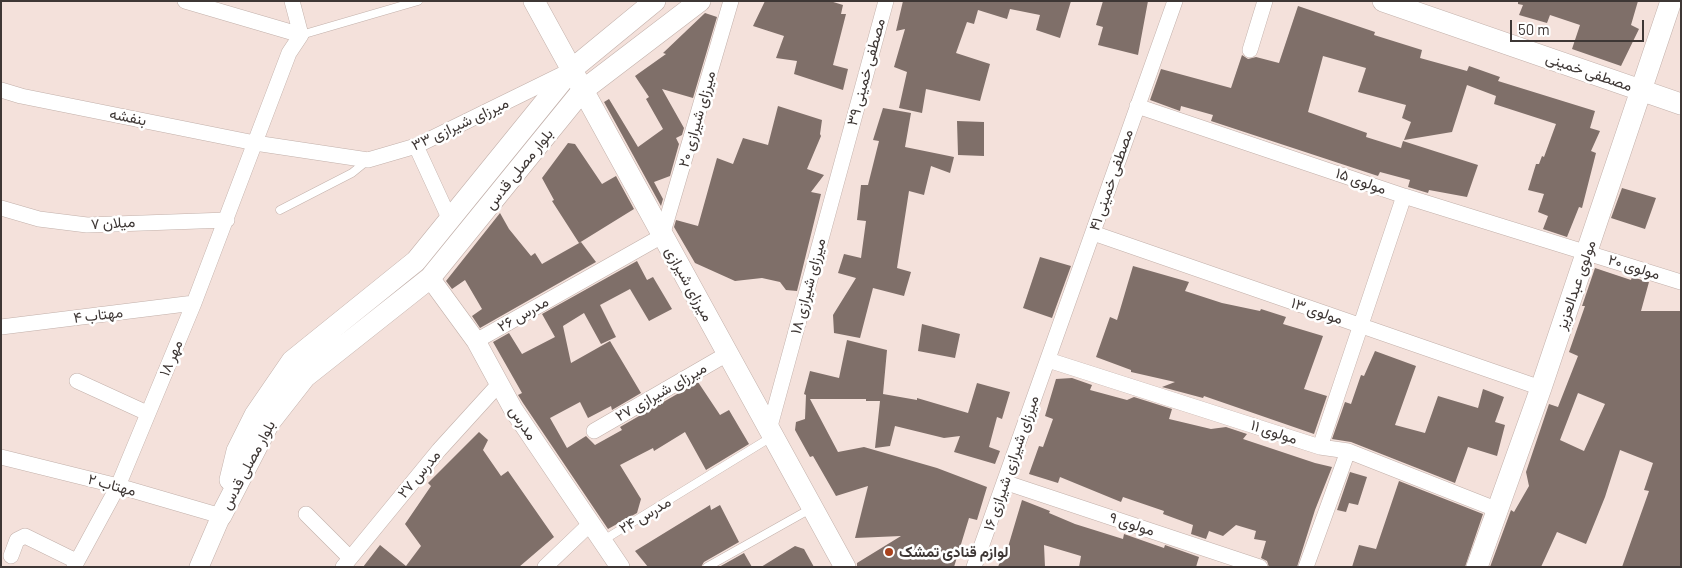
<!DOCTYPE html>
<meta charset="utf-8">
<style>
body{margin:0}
#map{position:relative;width:1682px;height:568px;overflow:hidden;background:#f4e1db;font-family:Barlow,sans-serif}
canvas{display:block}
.frame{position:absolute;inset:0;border:2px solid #3e3735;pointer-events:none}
.scale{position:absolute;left:1510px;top:20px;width:134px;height:22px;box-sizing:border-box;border:2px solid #3e3735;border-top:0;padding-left:6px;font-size:15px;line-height:18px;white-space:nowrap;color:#3e3735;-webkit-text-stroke:4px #fff;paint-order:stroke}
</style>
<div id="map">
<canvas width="1682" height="568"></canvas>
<div class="frame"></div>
<div class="scale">50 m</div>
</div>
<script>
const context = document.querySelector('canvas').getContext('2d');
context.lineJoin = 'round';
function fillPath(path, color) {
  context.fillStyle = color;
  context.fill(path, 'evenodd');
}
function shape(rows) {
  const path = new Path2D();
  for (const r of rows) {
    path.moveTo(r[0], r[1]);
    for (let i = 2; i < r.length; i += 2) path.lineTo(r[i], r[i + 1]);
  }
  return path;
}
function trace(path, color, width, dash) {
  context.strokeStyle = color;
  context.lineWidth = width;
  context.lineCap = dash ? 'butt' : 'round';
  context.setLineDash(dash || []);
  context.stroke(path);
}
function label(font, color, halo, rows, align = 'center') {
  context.font = font + ' Barlow,Vazirmatn,sans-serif';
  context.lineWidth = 5;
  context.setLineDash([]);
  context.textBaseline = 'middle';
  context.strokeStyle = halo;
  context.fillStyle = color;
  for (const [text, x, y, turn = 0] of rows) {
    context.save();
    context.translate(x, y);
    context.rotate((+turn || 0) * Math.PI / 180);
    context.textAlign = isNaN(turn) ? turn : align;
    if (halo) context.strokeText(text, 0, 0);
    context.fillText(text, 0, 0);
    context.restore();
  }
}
const building = shape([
 [765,1,830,1,843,5,841,14,846,14,833,65,848,69,843,90,794,74,797,61,776,58,784,36,753,26],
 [903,1,1071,1,1060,38,1036,30,1040,15,1010,9,1007,19,978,10,974,24,967,22,956,53,990,64,980,101,926,89,922,113,899,108,907,72,894,67,905,29,896,31],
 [1103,1,1148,1,1138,55,1098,45,1103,27,1096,25],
 [1518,1,1638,1,1631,25,1639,29,1621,66,1572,49,1580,25,1550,15,1547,23,1519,15,1523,5,1518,4],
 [1298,6,1375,32,1374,35,1422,50,1420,58,1467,71,1469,66,1500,77,1498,81,1595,111,1590,128,1600,131,1591,151,1596,153,1582,208,1579,207,1567,237,1543,229,1548,216,1538,212,1544,194,1528,190,1536,164,1539,164,1542,156,1544,157,1556,124,1494,104,1496,96,1467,85,1452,132,1404,140,1411,122,1402,118,1406,105,1358,92,1366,68,1323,56,1308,112,1367,133,1366,137,1401,148,1403,141,1478,165,1467,197,1429,190,1428,193,1408,187,1410,180,1380,172,1378,176,1211,121,1213,115,1181,106,1180,111,1150,100,1161,69,1231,88,1242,55,1248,59,1256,57,1279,63],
 [705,13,717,17,693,98,662,89,684,128,682,135,676,138,679,144,670,176,654,182,663,199,661,206,604,102,609,99,638,147,663,129,646,99,649,97,635,76,666,54,663,53],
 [778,106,822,120,820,134,821,136,807,169,824,175,811,192,821,194,797,291,786,290,780,282,762,278,735,281,695,263,674,227,676,220,698,226,717,158,733,164,743,138,768,145],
 [883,108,911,113,905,147,954,157,950,173,931,166,924,195,909,191,897,268,911,272,904,296,873,288,860,338,834,333,833,315,856,278,838,273,844,254,861,258,866,221,857,220,861,185,868,185,879,141,873,140],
 [957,121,984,122,984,156,958,155],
 [568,143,575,144,602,184,616,176,634,209,579,243,552,201,554,200,542,178],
 [1622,188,1656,198,1645,229,1611,218],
 [500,213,509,229,531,256,535,253,542,264,581,242,596,262,480,328,472,316,482,309,465,280,452,289,446,281],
 [1040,257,1071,266,1052,318,1023,308],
 [637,261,647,280,653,277,672,309,649,321,630,289,600,305,616,337,601,344,584,313,563,326,571,363,610,341,641,393,612,410,611,406,588,418,580,402,550,418,567,448,586,436,595,445,622,430,620,427,698,382,720,415,729,410,749,444,706,470,685,432,654,451,653,448,620,465,641,499,637,513,608,529,523,403,518,395,522,393,493,342,509,333,522,354,555,337,542,314],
 [1133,266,1189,282,1185,291,1222,303,1260,311,1261,309,1286,317,1283,324,1323,336,1304,389,1327,396,1314,434,1204,396,1203,398,1162,387,1175,382,1131,372,1131,370,1096,357,1110,317,1117,320],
 [1595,268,1631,280,1632,277,1649,282,1641,311,1681,311,1681,567,1622,567,1649,491,1644,490,1653,463,1620,450,1605,497,1586,544,1557,532,1541,567,1490,567,1511,510,1514,512,1529,486,1526,472,1549,404,1558,407,1578,356,1569,352,1585,306,1582,306],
 [1578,393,1605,404,1584,451,1560,440],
 [922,324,960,334,955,358,918,351],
 [847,340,887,350,883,394,917,400,917,398,968,413,977,383,1010,392,1002,419,997,417,989,447,1000,451,995,464,954,452,960,436,944,438,895,426,890,446,875,448,880,401,866,401,866,399,810,399,838,452,864,447,937,468,987,487,977,520,969,518,954,567,857,567,857,563,901,536,855,538,868,486,836,496,813,456,810,457,795,430,796,422,805,419,806,395,804,394,810,371,839,378],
 [1375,351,1416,366,1395,425,1425,433,1438,396,1478,408,1483,389,1504,397,1495,422,1505,425,1497,456,1468,447,1455,483,1351,442,1332,439,1345,402,1351,404,1361,375,1364,376],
 [1072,378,1092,385,1090,390,1127,400,1134,397,1172,409,1169,419,1211,429,1226,427,1247,434,1243,439,1315,463,1332,467,1315,510,1297,567,1269,567,1267,561,1261,558,1266,541,1254,539,1256,531,1236,525,1223,536,1209,531,1206,539,1191,534,1193,525,1163,514,1164,511,1123,497,1121,502,1060,477,1058,483,1029,474,1039,446,1043,447,1053,419,1045,416,1056,379],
 [479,432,488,440,483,450,501,476,508,471,554,537,519,567,363,567,380,545,406,566,421,546,405,524,431,486,428,483],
 [1350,472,1367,477,1358,505,1349,503,1346,512,1337,510],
 [1399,481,1483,514,1465,567,1352,567,1359,545,1376,549],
 [1022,500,1050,511,1049,513,1075,524,1123,539,1124,534,1164,548,1165,545,1199,557,1196,567,1079,567,1081,556,1044,545,1045,567,998,567,1006,546,1008,547],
 [710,505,711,510,720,505,739,542,704,562,701,567,648,567,635,551],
 [795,546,804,549,814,567,761,567],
 [744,553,752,567,719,567]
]);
const service = shape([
 [301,35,418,1],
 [280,210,352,173,368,160],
 [602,541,773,436],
 [707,567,812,508]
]);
const minor = shape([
 [185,1,301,35],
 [292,1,301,35],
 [1250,50,1265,1],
 [1,90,21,96,255,143,368,160,416,146,567,72],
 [1137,106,1404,196,1681,282],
 [416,146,450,220],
 [1,208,39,219,87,225,227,220],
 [1093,233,1541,388],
 [1,327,194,303],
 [476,341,662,236,731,1],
 [1048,360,1320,447,1348,451,1498,510],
 [77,381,147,413],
 [769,430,886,1],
 [594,431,727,354],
 [1320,447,1404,196],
 [1,457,118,486,221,516],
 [1004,482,1260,567],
 [306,514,350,558],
 [11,556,17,540,25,536,76,561],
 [74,567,118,486,194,303,289,53,301,35],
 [343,567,439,450,499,384],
 [545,567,591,523],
 [974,567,1175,1],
 [1306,567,1348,451]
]);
const tertiary = shape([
 [430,278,476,341,513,409,620,567],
 [199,567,221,516]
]);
const secondary = shape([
 [534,1,845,567],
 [1383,1,1681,104],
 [230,480,237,451,255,415,292,361,416,261,571,70,655,1],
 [221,516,269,423,305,377,430,278,582,91,700,1],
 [1477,567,1541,388,1671,1]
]);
const markers = [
 [889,552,5,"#a8411c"]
];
const streetNames = [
 ["مصطفی خمینی ۳۹",866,72,-75],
 ["مصطفی خمینی",1589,72,19],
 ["بنفشه",128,117,11],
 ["میرزای شیرازی ۲۰",697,119,-74],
 ["میرزای شیرازی ۳۳",460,124,-25],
 ["بلوار مصلی قدس",519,169,-51],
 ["مصطفی خمینی ۴۱",1111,180,-71],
 ["مولوی ۱۵",1361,181,19],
 ["میلان ۷",113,223,-3],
 ["مولوی ۲۰",1634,267,17],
 ["میرزای شیرازی",689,284,61],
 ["مولوی عبدالعزیز",1576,285,-71],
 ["میرزای شیرازی ۱۸",808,286,-75],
 ["مولوی ۱۳",1317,311,19],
 ["مدرس ۲۶",523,314,-30],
 ["مهتاب ۴",98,315,-7],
 ["مهر ۱۸",171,358,-67],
 ["میرزای شیرازی ۲۷",661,392,-30],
 ["مدرس",523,423,57],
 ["مولوی ۱۱",1274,432,18],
 ["میرزای شیرازی شیرازی ۱۶",1011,463,-71],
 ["بلوار مصلی قدس",248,465,-62],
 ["مدرس ۲۷",419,474,-50],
 ["مهتاب ۲",112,485,15],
 ["مدرس ۲۴",645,515,-31],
 ["مولوی ۹",1132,524,18]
];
const poiNames = [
 ["لوازم قنادی تمشک",899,552]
];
fillPath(building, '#7f6f69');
trace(service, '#c2b0aa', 9);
trace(minor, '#c2b0aa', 16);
trace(tertiary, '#c2b0aa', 20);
trace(secondary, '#c2b0aa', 22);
trace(service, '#fff', 8);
trace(minor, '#fff', 15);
trace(tertiary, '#fff', 19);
trace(secondary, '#fff', 21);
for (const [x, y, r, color] of markers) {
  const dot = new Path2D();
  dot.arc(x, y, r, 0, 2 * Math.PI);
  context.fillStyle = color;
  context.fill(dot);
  trace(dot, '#fff', 2);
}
label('15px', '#3e3735', '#fff', streetNames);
label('bold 15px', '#3e3735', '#fff', poiNames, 'left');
</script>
